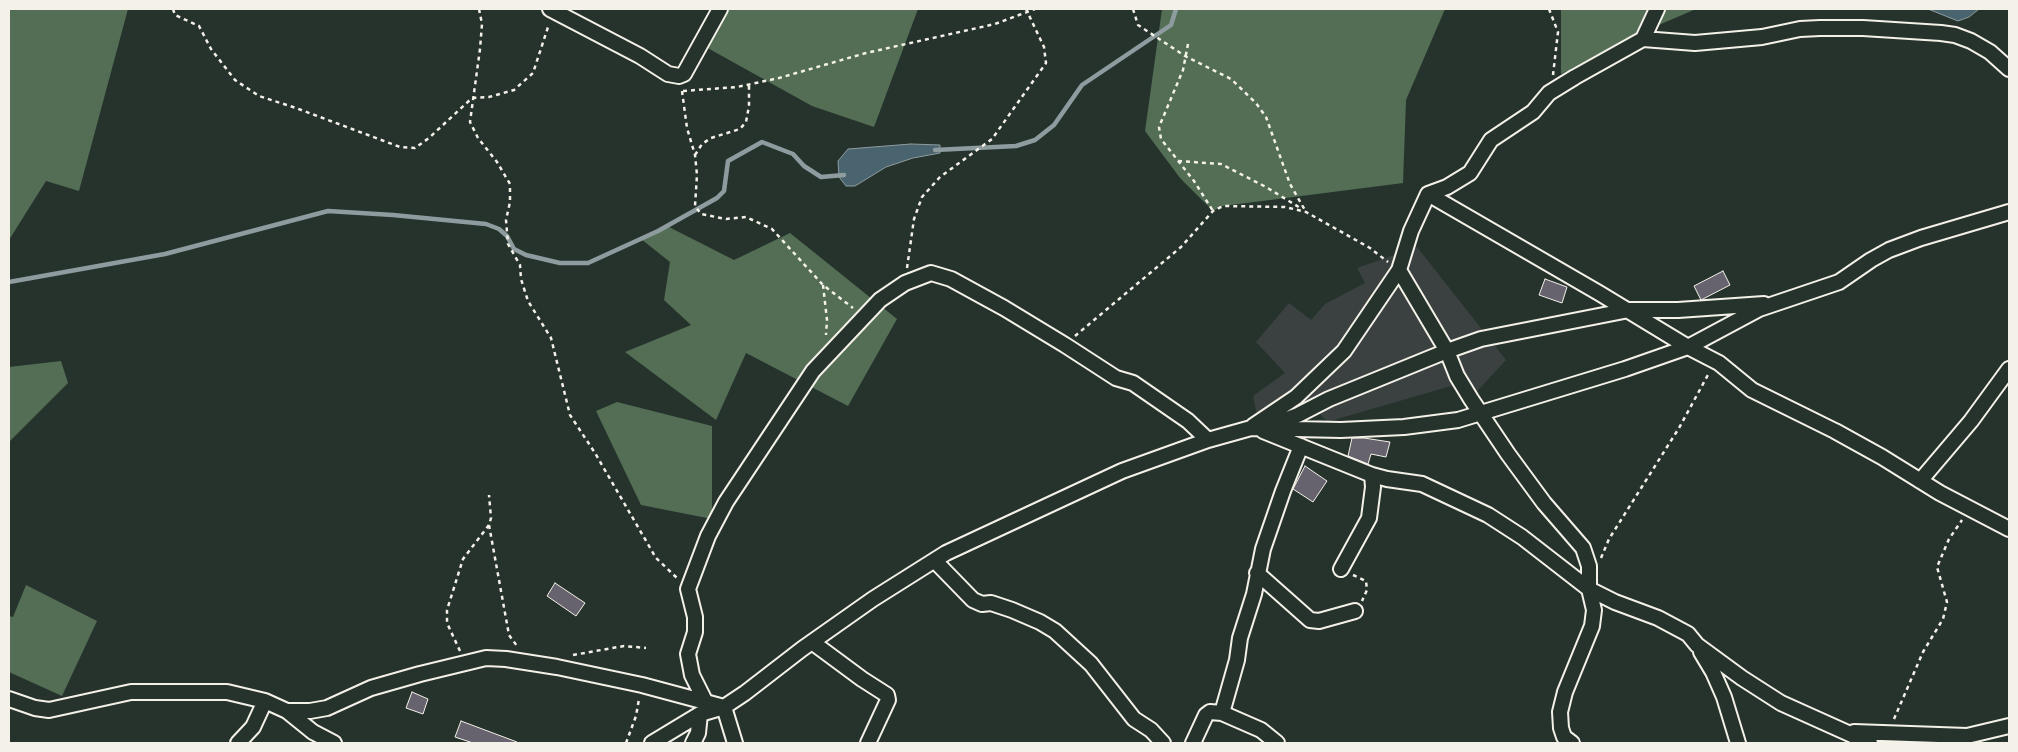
<!DOCTYPE html>
<style>
body{margin:0}
#map{position:relative;width:2018px;height:752px;overflow:hidden;background:#26332d;font-family:"Patrick Hand",sans-serif}
canvas{display:block}
.frame{position:absolute;inset:0;border:10px solid #f4f1e8;pointer-events:none}
</style>
<div id="map">
<canvas width="2018" height="752"></canvas>
<div class="frame"></div>
</div>
<script>
const context = document.querySelector('canvas').getContext('2d');
context.lineJoin = 'round';
function fillPath(path, color) {
  context.fillStyle = color;
  context.fill(path, 'evenodd');
}
function shape(rows) {
  const path = new Path2D();
  for (const r of rows) {
    path.moveTo(r[0], r[1]);
    for (let i = 2; i < r.length; i += 2) path.lineTo(r[i], r[i + 1]);
  }
  return path;
}
function trace(path, color, width, dash) {
  context.strokeStyle = color;
  context.lineWidth = width;
  context.lineCap = dash ? 'butt' : 'round';
  context.setLineDash(dash || []);
  context.stroke(path);
}
const built = shape([
 [1417,247,1506,360,1470,399,1458,384,1327,422,1312,404,1259,424,1253,396,1285,373,1256,342,1289,303,1311,320,1325,304,1365,283,1357,268]
]);
const green = shape([
 [9,9,128,9,79,191,46,181,9,240],
 [711,9,918,9,874,127,812,106,695,41],
 [1162,9,1445,9,1406,100,1403,183,1223,206,1213,211,1180,178,1145,131],
 [1561,9,1696,9,1647,30,1561,74],
 [667,226,734,260,790,233,897,319,848,406,746,353,716,420,625,352,691,325,664,300,670,262,641,239],
 [61,361,68,383,9,442,9,367],
 [617,402,712,426,712,519,641,505,596,411],
 [26,585,97,621,62,696,9,672,9,616,13,617]
]);
const water = shape([
 [1928,9,1979,9,1969,17,1958,21,1928,9],
 [911,144,940,145,940,153,913,158,886,167,855,186,846,186,839,177,838,161,848,149,911,144]
]);
const stream = shape([
 [935,150,1016,146,1035,140,1054,125,1082,85,1171,25,1176,9],
 [9,282,165,254,328,211,393,215,486,224,499,229,507,236,514,249,526,255,560,263,588,263,658,231,717,198,724,191,728,161,762,142,793,154,804,166,821,177,844,175]
]);
const building = shape([
 [1723,271,1730,285,1701,300,1694,286,1723,271],
 [1545,279,1567,287,1562,303,1539,295,1545,279],
 [1352,438,1364,438,1390,442,1386,457,1371,454,1368,464,1348,456,1352,438],
 [1305,466,1327,481,1313,502,1293,489,1305,466],
 [555,583,585,603,576,616,547,596,555,583],
 [412,692,428,699,423,714,406,708,412,692],
 [461,721,517,742,517,743,473,743,455,737,461,721]
]);
const path = shape([
 [173,9,175,15,199,26,211,49,235,80,259,96,296,108,400,147,415,148,429,138,472,98,489,97,514,90,533,73,549,24],
 [479,9,482,24,480,49,470,122,478,138,497,162,510,184,510,202,506,220,508,244,520,265,521,279,528,301,551,338,570,415,595,453,656,558,677,578],
 [1133,9,1138,25,1185,56,1231,79,1256,103,1266,117,1290,184,1306,212],
 [1549,9,1558,32,1553,75],
 [1188,44,1183,70,1159,127,1161,139,1194,181,1213,211],
 [682,91,687,128,695,155,697,175,695,206,701,214,726,219,746,217,772,229,823,285,853,308],
 [683,91,737,87,779,78,866,53,995,24,1035,9],
 [695,155,702,144,711,138,740,129,746,122,749,106,749,84],
 [1178,161,1221,164,1266,187,1302,209],
 [907,268,914,219,922,197,940,177,992,139,1046,63,1044,47,1026,9],
 [823,285,827,320,826,335],
 [1075,336,1181,247,1213,211,1223,206,1285,207,1306,212,1370,248,1388,262],
 [489,525,509,635,517,646],
 [1601,558,1609,539,1679,428,1709,373],
 [1353,575,1366,581,1367,590,1362,601],
 [460,651,447,623,447,610,463,559,489,525,491,518,489,495],
 [573,655,624,646,646,648],
 [1894,719,1923,652,1943,619,1947,602,1937,567,1949,539,1962,520],
 [626,743,636,716,639,699]
]);
const minor = shape([
 [550,9,640,56,668,74,679,76,684,74,720,9],
 [1643,39,1657,9],
 [1428,194,1599,293,1688,347,1719,363,1752,390,1835,431,1882,457,1940,493,2009,529],
 [1271,425,1298,415,1329,399,1447,351,1481,339,1629,310,1678,310,1764,304],
 [1253,426,1296,397,1344,351,1399,270],
 [1263,431,1372,475,1387,479,1422,484,1488,515,1522,537,1589,589,1615,602,1658,618,1688,634,1697,645,1742,678,1781,703,1870,743],
 [1920,481,1971,421,2009,369],
 [935,561,973,600,982,604,991,603,1012,610,1040,622,1055,631,1091,664,1134,719,1151,730,1163,743],
 [1341,569,1369,518,1373,487,1372,475],
 [1257,573,1310,620,1319,621,1355,611],
 [812,642,862,679,887,695,888,700,868,743],
 [1701,652,1713,672,1724,697,1738,743],
 [9,699,35,708,49,710,131,692,227,692,265,701,287,711,310,711,327,708,371,688,420,674,486,658,506,659,557,667,642,685,724,707,745,693,802,649,873,599,946,553,1122,471,1208,440,1251,428,1341,430,1404,427,1458,420,1625,369,1688,347,1759,309,1839,282,1871,260,1889,250,1921,238,2009,212],
 [705,701,692,675,688,654,695,632,695,617,688,589,708,536,726,502,813,371,880,300,905,283,931,273,951,279,1004,308,1065,345,1116,378,1133,383,1188,421,1208,440],
 [287,711,313,732,334,743],
 [1222,713,1261,730,1277,743],
 [1854,732,1967,736,2009,726],
 [238,743,253,727,265,701],
 [652,743,700,714,724,707,735,743],
 [693,743,698,733,700,714],
 [1193,743,1206,715,1210,712,1222,713,1237,660,1240,638,1254,594,1263,549,1283,491,1301,446],
 [1572,743,1564,737,1561,728,1560,712,1565,692,1592,626,1594,610,1589,589,1589,566,1583,548,1544,503,1508,454,1471,399,1457,376,1447,351,1399,270,1411,231,1428,194,1447,187,1470,173,1491,140,1533,112,1549,93,1575,77,1643,39,1695,43,1762,37,1800,29,1820,28,1863,28,1941,33,1955,35,1971,41,1990,52,2009,69]
]);
fillPath(built, '#3a4140');
fillPath(green, '#536e55');
fillPath(water, '#4a646f');
trace(water, '#8e9c9f', 1);
trace(stream, '#8e9c9f', 4.5);
fillPath(building, '#67636e');
trace(building, '#f4f1e8', 1);
trace(minor, '#f4f1e8', 18);
trace(path, '#f4f1e8', 2.5, [4, 4]);
trace(minor, '#26332d', 14);
</script>
